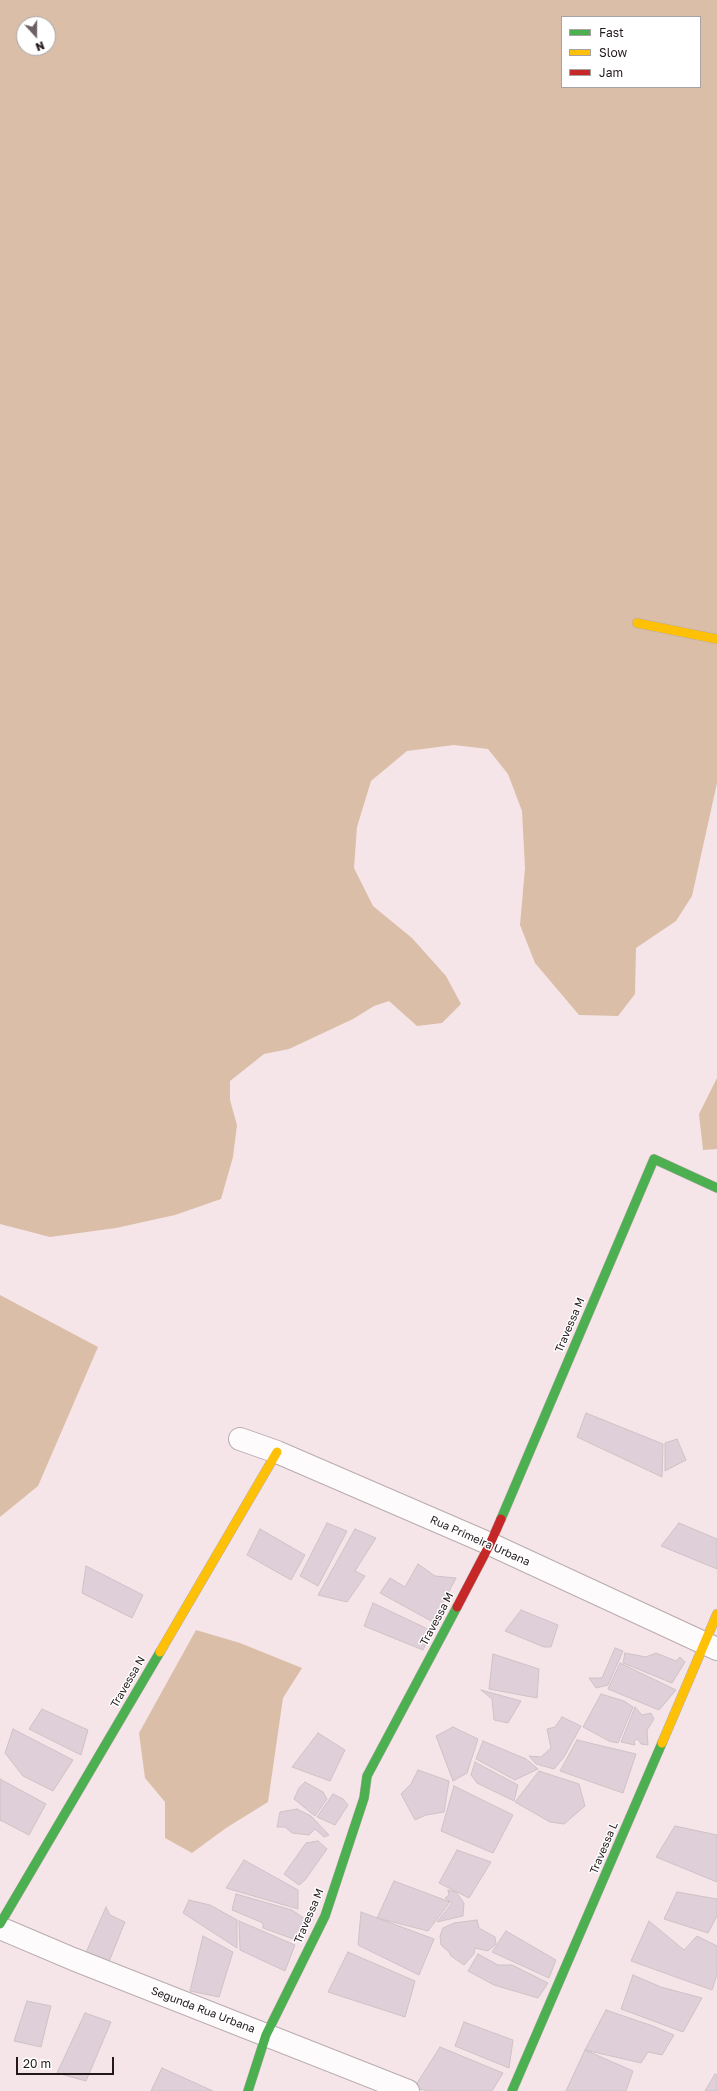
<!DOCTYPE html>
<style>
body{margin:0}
#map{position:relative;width:717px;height:2091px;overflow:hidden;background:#f6e5e8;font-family:"Golos Text",sans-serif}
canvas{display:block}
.legend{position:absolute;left:561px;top:16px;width:140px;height:72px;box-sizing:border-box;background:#fff;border:1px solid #a7a3a4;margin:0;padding:5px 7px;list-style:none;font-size:12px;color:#23191b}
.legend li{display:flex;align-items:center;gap:8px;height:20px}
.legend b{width:20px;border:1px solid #a7a3a4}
.north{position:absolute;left:16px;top:16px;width:40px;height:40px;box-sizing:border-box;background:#fff;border:1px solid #a7a3a4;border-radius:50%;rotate:159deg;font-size:11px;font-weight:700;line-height:16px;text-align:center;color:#23191b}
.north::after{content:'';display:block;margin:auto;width:14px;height:18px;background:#6d6063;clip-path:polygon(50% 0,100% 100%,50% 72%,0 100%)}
.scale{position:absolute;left:16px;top:2057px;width:98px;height:18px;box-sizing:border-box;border:2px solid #23191b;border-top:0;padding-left:5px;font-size:12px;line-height:14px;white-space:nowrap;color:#23191b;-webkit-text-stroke:3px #fff;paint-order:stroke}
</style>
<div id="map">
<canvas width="717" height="2091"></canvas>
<ul class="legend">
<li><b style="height:5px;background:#4caf50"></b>Fast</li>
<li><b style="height:5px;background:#ffc107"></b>Slow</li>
<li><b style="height:5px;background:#c62828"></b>Jam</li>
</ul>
<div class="north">N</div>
<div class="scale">20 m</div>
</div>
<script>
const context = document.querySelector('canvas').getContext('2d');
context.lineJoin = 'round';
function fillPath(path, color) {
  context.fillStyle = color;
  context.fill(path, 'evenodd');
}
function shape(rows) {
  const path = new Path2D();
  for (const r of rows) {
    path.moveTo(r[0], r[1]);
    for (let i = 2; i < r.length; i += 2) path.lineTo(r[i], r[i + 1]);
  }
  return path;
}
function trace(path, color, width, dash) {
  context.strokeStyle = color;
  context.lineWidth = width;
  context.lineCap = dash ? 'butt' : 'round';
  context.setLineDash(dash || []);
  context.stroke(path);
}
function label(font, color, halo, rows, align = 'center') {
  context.font = font + ' "Golos Text",sans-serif';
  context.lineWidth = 3;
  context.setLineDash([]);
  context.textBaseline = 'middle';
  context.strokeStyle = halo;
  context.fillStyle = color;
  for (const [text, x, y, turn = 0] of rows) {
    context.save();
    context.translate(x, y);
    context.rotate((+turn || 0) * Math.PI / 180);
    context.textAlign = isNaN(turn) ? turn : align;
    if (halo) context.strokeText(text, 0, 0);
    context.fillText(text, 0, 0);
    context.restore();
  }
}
const forest = shape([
 [0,0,717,0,717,783,692,896,676,921,636,948,635,994,618,1016,579,1015,535,963,520,925,525,868,522,811,508,774,488,749,454,745,407,751,371,781,357,827,354,868,373,906,412,938,446,976,461,1004,442,1023,417,1026,389,1001,374,1006,353,1019,289,1049,264,1054,230,1081,230,1100,237,1125,233,1157,221,1199,175,1215,116,1228,50,1237,0,1224],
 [562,17,700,17,700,87,562,87],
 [24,24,48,24,48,48,24,48],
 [717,1078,717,1149,703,1150,699,1114],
 [0,1295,98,1347,38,1486,0,1517],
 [196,1630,240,1643,302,1668,283,1698,268,1802,226,1828,192,1853,165,1838,165,1802,145,1778,139,1733]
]);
const building = shape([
 [586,1413,663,1444,662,1477,577,1437,586,1413],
 [677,1439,686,1460,665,1471,665,1443,677,1439],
 [327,1523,347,1531,318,1586,300,1576,327,1523],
 [679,1523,717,1539,717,1569,661,1546,679,1523],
 [260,1529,305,1555,291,1580,247,1555,260,1529],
 [355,1529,376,1538,355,1571,365,1576,347,1602,318,1595,355,1529],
 [418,1564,435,1576,456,1578,433,1622,380,1593,390,1578,405,1587,418,1564],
 [86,1566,143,1595,132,1618,82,1593,86,1566],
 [373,1603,432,1631,423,1650,364,1626,373,1603],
 [521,1610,558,1625,551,1647,544,1647,505,1631,521,1610],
 [615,1648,623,1651,608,1685,596,1688,589,1678,602,1678,615,1648],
 [625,1653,646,1657,656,1653,676,1661,680,1657,685,1662,672,1683,623,1663,625,1653],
 [493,1654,539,1669,537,1698,489,1689,493,1654],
 [620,1663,676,1690,659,1710,608,1689,620,1663],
 [481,1690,521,1701,508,1723,494,1720,492,1699,481,1690],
 [601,1694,624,1701,633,1707,618,1743,609,1741,583,1727,601,1694],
 [635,1707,642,1715,651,1713,654,1719,647,1730,648,1745,641,1744,638,1739,634,1741,635,1745,621,1742,635,1707],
 [42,1709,88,1730,81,1755,29,1729,42,1709],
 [562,1717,581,1726,564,1757,554,1769,536,1764,529,1756,541,1757,551,1748,547,1729,555,1727,562,1717],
 [453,1727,478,1739,467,1773,453,1781,436,1736,453,1727],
 [13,1729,73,1760,53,1791,23,1776,5,1753,13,1729],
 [318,1733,345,1750,330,1781,292,1767,318,1733],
 [577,1740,636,1754,623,1793,560,1771,577,1740],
 [483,1741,526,1759,538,1769,515,1780,476,1759,483,1741],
 [475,1762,518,1785,514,1801,477,1783,471,1775,475,1762],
 [418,1770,449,1781,444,1812,426,1815,415,1820,401,1794,411,1784,418,1770],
 [539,1771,579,1784,585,1806,564,1824,550,1822,515,1802,539,1771],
 [0,1779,46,1804,29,1835,0,1820,0,1779],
 [305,1782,323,1792,327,1799,315,1816,294,1799,299,1788,305,1782],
 [454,1786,513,1815,493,1853,441,1831,454,1786],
 [333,1794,343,1799,348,1805,335,1825,317,1817,333,1794],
 [297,1809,311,1816,329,1835,324,1837,315,1829,309,1835,292,1833,285,1827,277,1827,280,1812,297,1809],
 [675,1826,717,1835,717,1882,656,1857,675,1826],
 [318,1841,327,1849,305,1880,299,1885,284,1874,306,1843,318,1841],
 [457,1850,491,1862,469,1898,439,1883,457,1850],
 [244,1860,298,1890,298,1909,226,1888,244,1860],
 [394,1881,450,1902,428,1931,377,1918,394,1881],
 [448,1890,456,1892,464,1903,463,1916,437,1922,452,1903,445,1898,449,1895,448,1890],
 [677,1892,717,1899,717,1916,708,1933,664,1919,677,1892],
 [236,1894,292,1910,308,1921,299,1941,263,1928,263,1923,232,1910,236,1894],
 [189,1900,210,1905,237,1920,237,1948,183,1913,189,1900],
 [106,1907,110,1915,125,1922,106,1969,84,1957,106,1907],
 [361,1912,434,1939,419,1975,358,1945,361,1912],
 [477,1920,479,1928,495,1937,496,1944,488,1951,475,1948,474,1954,464,1965,451,1956,449,1952,441,1945,440,1936,443,1928,454,1923,477,1920],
 [239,1921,295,1945,285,1971,240,1950,239,1921],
 [649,1921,684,1950,697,1936,717,1946,717,1974,712,1990,631,1961,649,1921],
 [506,1931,556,1960,549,1978,492,1952,506,1931],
 [203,1936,233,1952,219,1997,190,1991,203,1936],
 [348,1952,415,1981,405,2017,328,1992,348,1952],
 [478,1954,498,1965,512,1965,548,1983,538,1998,494,1985,468,1971,478,1954],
 [633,1975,661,1987,702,1998,683,2032,621,2009,633,1975],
 [27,2001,51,2006,41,2047,14,2041,27,2001],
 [606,2010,653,2026,674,2035,662,2055,648,2052,641,2063,585,2050,606,2010],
 [85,2013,111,2022,86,2081,57,2073,85,2013],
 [464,2022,513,2040,509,2068,455,2046,464,2022],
 [440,2047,503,2073,492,2091,429,2091,414,2088,440,2047],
 [585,2050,633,2071,626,2091,566,2091,585,2050],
 [162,2068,213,2091,151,2091,162,2068],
 [715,2074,717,2075,717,2091,705,2091,715,2074]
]);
const street = shape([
 [240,1439,277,1452,490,1544,717,1649],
 [0,1928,73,1959,408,2091]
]);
const fast = shape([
 [501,1519,654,1159,717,1188],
 [0,1924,160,1652],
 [248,2091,266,2035,325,1916,364,1798,367,1776,457,1607],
 [512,2091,662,1743]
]);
const slow = shape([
 [637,623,717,639],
 [160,1652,277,1452],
 [662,1743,717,1614]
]);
const jam = shape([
 [457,1607,490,1544,501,1519]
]);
const streetNames = [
 ["Travessa M",570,1325,-67],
 ["Rua Primeira Urbana",480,1541,24],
 ["Travessa M",437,1619,-62],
 ["Travessa N",128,1682,-60],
 ["Travessa L",604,1848,-67],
 ["Travessa M",309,1916,-67],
 ["Segunda Rua Urbana",203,2010,21]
];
fillPath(forest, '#dabea7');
fillPath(building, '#dfcfd8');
trace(building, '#cdc2c6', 1);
trace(street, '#b8abae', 24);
trace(fast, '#b8abae', 10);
trace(slow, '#b8abae', 10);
trace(jam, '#b8abae', 10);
trace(street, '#fefbfc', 22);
trace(fast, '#4caf50', 9);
trace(slow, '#ffc107', 9);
trace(jam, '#c62828', 9);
label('11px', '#23191b', '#fff', streetNames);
</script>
